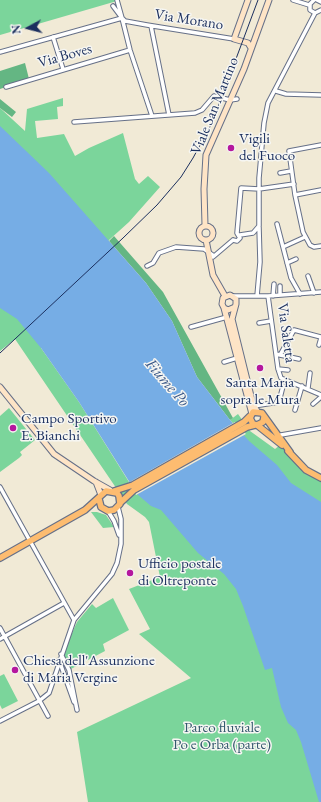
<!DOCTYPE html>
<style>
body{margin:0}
#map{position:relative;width:321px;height:802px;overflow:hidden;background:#f1ead6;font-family:"EB Garamond",serif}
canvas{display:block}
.north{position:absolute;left:8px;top:8px;width:40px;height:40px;-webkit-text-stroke:3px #f6f6f2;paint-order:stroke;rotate:263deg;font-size:11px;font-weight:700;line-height:16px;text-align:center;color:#1b2f5e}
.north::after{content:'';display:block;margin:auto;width:14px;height:18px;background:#1b2f5e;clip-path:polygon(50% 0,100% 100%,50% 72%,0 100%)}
</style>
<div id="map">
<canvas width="321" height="802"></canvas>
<div class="north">N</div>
</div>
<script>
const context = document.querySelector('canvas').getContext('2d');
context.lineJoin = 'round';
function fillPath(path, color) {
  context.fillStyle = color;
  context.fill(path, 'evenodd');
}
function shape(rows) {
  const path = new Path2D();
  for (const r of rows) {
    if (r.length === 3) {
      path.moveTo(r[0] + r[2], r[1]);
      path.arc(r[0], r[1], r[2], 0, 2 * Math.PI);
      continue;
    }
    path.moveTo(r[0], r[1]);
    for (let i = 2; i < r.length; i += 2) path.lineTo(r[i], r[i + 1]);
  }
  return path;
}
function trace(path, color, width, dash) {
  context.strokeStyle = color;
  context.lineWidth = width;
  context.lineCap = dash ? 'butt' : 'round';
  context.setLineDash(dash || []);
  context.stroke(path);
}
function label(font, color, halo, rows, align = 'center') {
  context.font = font + ' "EB Garamond",serif';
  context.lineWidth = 3;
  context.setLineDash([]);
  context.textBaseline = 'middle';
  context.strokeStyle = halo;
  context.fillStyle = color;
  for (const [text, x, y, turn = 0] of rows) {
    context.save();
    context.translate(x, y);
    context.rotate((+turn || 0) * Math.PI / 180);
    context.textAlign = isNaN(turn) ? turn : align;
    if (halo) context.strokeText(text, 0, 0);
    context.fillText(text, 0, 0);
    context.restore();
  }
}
const green = shape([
 [0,0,117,0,117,1,0,35],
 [63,98,63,106,57,107,58,119,35,121,37,138,64,134,75,156,89,148,123,133,135,179,139,184,148,176,160,187,129,222,109,240,41,348,79,402,129,482,244,435,230,420,238,414,250,431,275,449,280,445,305,472,321,481,321,802,88,802,77,732,191,678,139,634,150,629,129,589,160,577,149,522,145,517,127,504,15,339,0,351,0,108,25,131,27,109],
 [9,408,35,440,20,452,22,455,19,458,0,472,0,416],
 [91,512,97,512,106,515,114,527,103,528],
 [113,598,129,630,103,644,105,651,69,670,63,653,77,622,92,604,96,608],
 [4,674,18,701,2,709,0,705,0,676]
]);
const forest = shape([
 [25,63,29,79,0,89,0,71],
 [0,99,16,112,12,117,0,108],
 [114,236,163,292,233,418,230,420,197,377,172,321,146,283,109,241]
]);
const water = shape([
 [0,126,49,173,146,283,172,321,197,377,230,420,249,441,277,465,291,483,321,502,321,802,319,802,301,742,296,730,288,723,281,707,272,668,265,670,243,606,236,589,224,574,198,553,161,510,151,506,137,494,79,402,41,348,17,319,0,308]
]);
const pier = shape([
 [235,422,246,434,136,495,128,483]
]);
const street = shape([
 [117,0,122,18],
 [293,0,309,5],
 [314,0,310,4,310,10,315,13,321,10],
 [317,0,321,2],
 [113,6,122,18,130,50,152,116],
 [122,18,125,21,147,25,234,39],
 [151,26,169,115],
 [53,37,63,69],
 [0,52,122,18],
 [6,87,130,50],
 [276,91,286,94,321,95],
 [74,122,195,113,202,110,214,96,230,100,237,99],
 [321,145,289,151,295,195,303,232,310,245,314,247,321,246],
 [280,173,291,171],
 [295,195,321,190],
 [277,224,283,247],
 [240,235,253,233,259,226,259,178,264,123,268,103,315,13],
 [233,240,237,241,240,238,237,233,241,188,259,189,294,184],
 [213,257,233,240],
 [287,263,296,259],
 [147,266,153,263,159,253,176,247,204,249,214,256],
 [308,276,314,293],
 [300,294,291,278,283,247,305,237],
 [280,295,280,286],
 [232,296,268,296,321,292],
 [257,296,260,262,259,227],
 [268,296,278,369,281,378,321,395],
 [273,296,274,284],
 [259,323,271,321],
 [191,327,227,317],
 [319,345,321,338],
 [276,354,280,355,294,330,321,337],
 [280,355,299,359],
 [224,362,237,358],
 [278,369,288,370],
 [308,388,310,373],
 [313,404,321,397],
 [254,406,279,402,283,386],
 [295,410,302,386],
 [281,435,321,428],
 [0,487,74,620],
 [108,511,114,521,119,535],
 [0,628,48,716],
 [0,639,64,603],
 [61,654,69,670,77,710],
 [59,660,74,702],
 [0,721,39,701,49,693,74,620,112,574,117,563,121,544,121,519,118,507]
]);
const secondary = shape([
 [248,0,234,39,248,43,251,48],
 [205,225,204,189,206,155,244,69,269,0],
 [206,233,7],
 [206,240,213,275,225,296],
 [235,307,228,310,224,308,222,304,223,298,230,295,236,299,236,304,232,319,253,404,257,411],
 [224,308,252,414],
 [0,387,54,454,94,481,110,490],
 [96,482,101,495]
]);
const primary = shape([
 [264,417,263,422,257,425,253,424,250,418,253,412,262,413,290,452],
 [257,425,282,445],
 [288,451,306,470,321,478],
 [114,491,133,485,244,422,250,416],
 [120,503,134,490,247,427,255,425],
 [0,558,85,510,106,491,117,493,119,496,120,504,114,510,108,511,101,507,99,499]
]);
const rail = shape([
 [0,353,123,238,157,205,181,177,193,158,212,123,258,0]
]);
const markers = [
 [231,148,4,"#b5179e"],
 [260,368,4,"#b5179e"],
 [13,428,4,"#b5179e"],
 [130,573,4,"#b5179e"],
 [15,670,4,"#b5179e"]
];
const streetNames = [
 ["Via Morano",189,20,9],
 ["Via Boves",65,56,-16],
 ["Viale San Martino",215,106,-68],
 ["Via Saletta",286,333,82]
];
const poiNames = [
 ["Vigili",239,139],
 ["del Fuoco",239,156],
 ["Santa Maria",260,383,"center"],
 ["sopra le Mura",260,400,"center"],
 ["Campo Sportivo",21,419],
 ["E. Bianchi",21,436],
 ["Ufficio postale",138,564],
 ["di Oltreponte",138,581],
 ["Chiesa dell'Assunzione",23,661],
 ["di Maria Vergine",23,678]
];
const parkNames = [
 ["Parco fluviale",222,728],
 ["Po e Orba (parte)",222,745]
];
const waterNames = [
 ["Fiume Po",167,383,49]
];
fillPath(green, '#7bd59b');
fillPath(forest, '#64b683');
fillPath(water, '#76ade5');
fillPath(pier, '#f1ead6');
trace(street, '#667088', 5.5);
trace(secondary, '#667088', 7);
trace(primary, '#667088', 8);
trace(street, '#fff', 3.5);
trace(secondary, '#fee4c6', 5);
trace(primary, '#fdbc70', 5.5);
trace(rail, '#1b2f5e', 1);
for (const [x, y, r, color] of markers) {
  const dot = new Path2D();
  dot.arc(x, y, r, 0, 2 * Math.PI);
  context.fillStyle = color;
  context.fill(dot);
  trace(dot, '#f6f6f2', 1.5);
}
label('15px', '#1b2f5e', '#f6f6f2', streetNames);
label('15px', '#1b2f5e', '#f6f6f2', poiNames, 'left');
label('15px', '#33586d', '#f6f6f2', parkNames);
label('italic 16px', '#365586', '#f6f6f2', waterNames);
</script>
